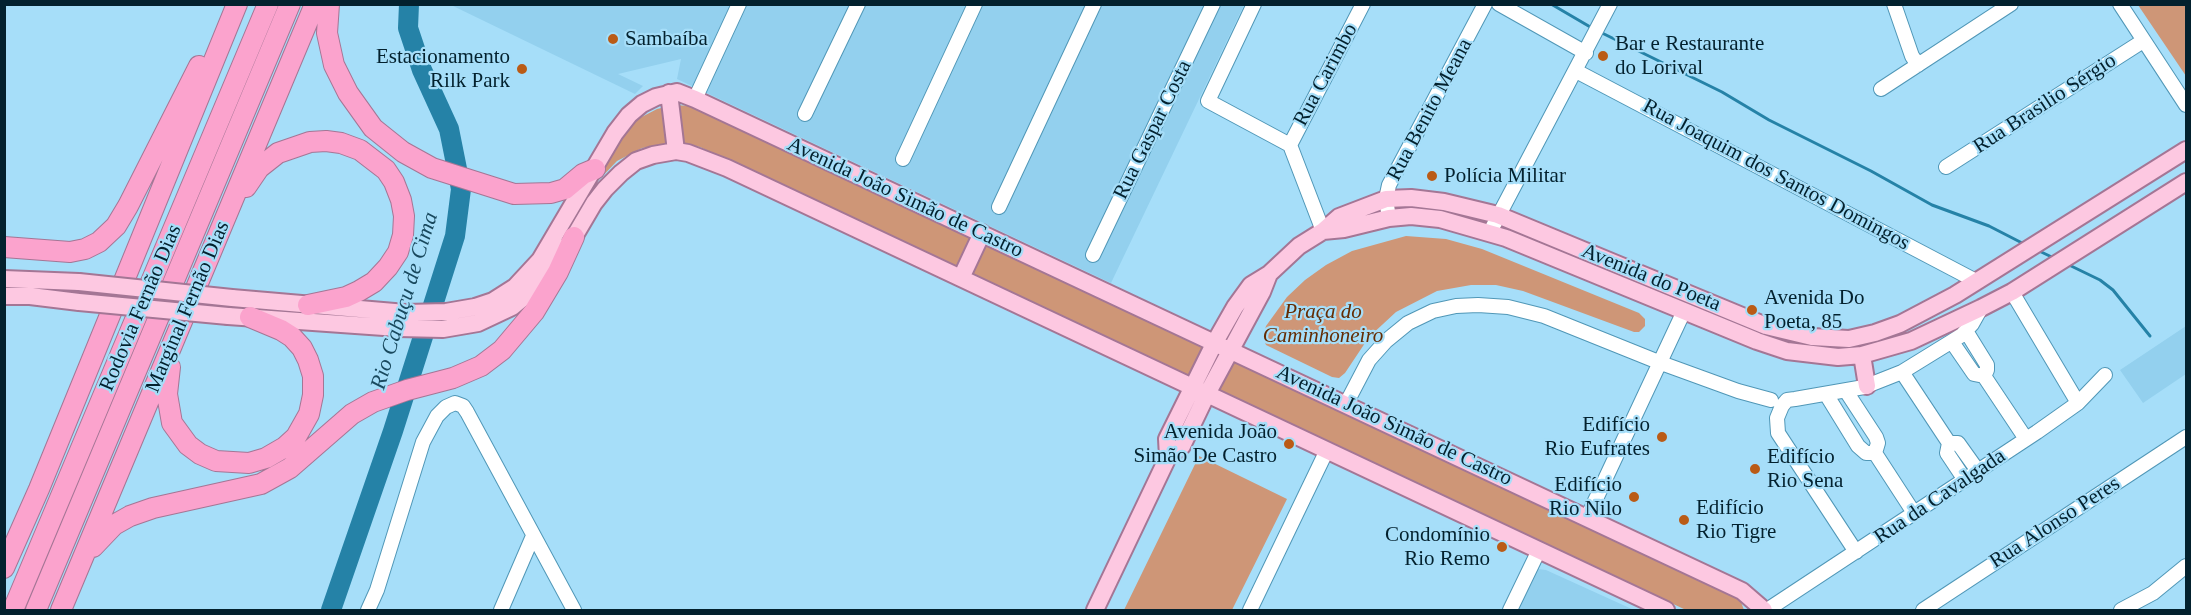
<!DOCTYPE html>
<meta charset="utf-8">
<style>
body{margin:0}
#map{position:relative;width:2191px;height:615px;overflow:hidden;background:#a6def9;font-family:Georgia,serif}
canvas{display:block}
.frame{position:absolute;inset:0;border:6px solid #03212e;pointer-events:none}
</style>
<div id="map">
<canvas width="2191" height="615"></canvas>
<div class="frame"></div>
</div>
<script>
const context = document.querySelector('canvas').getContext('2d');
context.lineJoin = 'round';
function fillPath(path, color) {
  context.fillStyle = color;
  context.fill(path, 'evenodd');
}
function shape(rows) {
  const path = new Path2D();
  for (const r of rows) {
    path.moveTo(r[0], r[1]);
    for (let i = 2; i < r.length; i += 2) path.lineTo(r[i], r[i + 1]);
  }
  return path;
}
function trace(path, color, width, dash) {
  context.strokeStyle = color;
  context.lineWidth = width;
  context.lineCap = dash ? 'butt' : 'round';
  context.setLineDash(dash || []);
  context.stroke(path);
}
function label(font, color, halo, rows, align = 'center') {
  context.font = font + ' Georgia,serif';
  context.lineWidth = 4.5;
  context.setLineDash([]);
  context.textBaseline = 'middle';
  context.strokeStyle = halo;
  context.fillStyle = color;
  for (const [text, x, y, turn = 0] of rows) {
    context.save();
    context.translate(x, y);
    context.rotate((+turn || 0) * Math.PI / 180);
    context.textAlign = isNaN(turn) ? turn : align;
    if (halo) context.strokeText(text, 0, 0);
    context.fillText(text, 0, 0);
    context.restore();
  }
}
const built = shape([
 [451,5,1244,5,1111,283,677,79,681,59,618,74,643,86,635,94],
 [2186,326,2186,374,2143,403,2120,370],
 [1538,569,1546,570,1634,610,1518,610]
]);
const green = shape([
 [2138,5,2186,5,2186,76],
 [674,105,691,106,1731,594,1741,602,1744,610,1686,610,700,147,676,143,642,148,617,161,594,185,619,138,634,121,657,109],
 [1406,236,1446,239,1482,249,1639,313,1645,319,1645,326,1639,332,1634,332,1523,291,1496,285,1471,285,1437,291,1396,312,1369,337,1345,373,1339,378,1332,377,1266,345,1263,337,1266,326,1287,297,1305,280,1326,265,1352,251],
 [1199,456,1287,499,1232,610,1124,610]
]);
const stream = shape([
 [1551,4,1592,28],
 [1600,32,1722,92,1769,120,1871,171,1932,205,1989,226,2026,245],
 [2037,250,2056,259],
 [2067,264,2100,280,2113,290,2150,336]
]);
const river = shape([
 [331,610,393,431,455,236,461,189,449,129,422,70,408,28,409,4]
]);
const minor = shape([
 [1254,4,1208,101,1290,145,1323,231],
 [1499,4,1586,53],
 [1894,4,1912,56,1918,65],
 [2120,4,2186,105],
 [1576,71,1976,281],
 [1881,89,2011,4],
 [695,99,739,4],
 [805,114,858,4],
 [1290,145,1363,4],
 [903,159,975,4],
 [1946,167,2143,41],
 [999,207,1094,4],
 [1389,218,1386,199,1389,185,1485,4],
 [1490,232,1610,4],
 [1093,255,1213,4],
 [2012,292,2078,403],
 [1966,331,1987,365,1987,370,1984,376],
 [1952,342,1974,374,1984,376,2026,439],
 [1902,372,1949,443],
 [1846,391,1876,437,1878,443,1875,453,1914,513],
 [1826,394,1858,446,1866,453,1875,453],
 [1346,404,1369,360,1386,341,1408,323,1433,311,1456,306,1478,305,1508,307,1544,316,1661,363,1738,391,1771,400],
 [1949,443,1958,443,1978,471],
 [1949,443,1947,453,1965,480],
 [1587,518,1684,311],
 [1856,552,1778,433,1777,418,1782,406,1787,400,1795,399,1864,387,1902,372,1962,335,1972,324,1981,308],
 [368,610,377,590,423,442,437,416,446,407,455,403,463,406,467,412,574,610],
 [501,610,533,536],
 [1250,610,1327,450],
 [1510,610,1539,550],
 [1767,610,2037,432,2078,403,2105,375],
 [1923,610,2186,437],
 [2121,610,2153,593,2186,566]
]);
const major = shape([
 [669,93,676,151],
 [1323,231,1344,229,1389,218,1411,216,1440,219,1506,238,1757,341,1787,351,1838,357,1862,355,1911,341,1981,308,2012,292,2186,182],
 [961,278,982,233],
 [4,279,79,282],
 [4,296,30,296,79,302],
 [232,298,406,313,446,312,475,307,493,301,515,287,540,260,615,133,629,115,642,104,656,97,677,92,695,99,1742,591,1764,610],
 [228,316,398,328,443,329,478,323,512,307,524,297,574,237,594,203,605,189,621,173,636,161,653,155,676,151,688,153,727,168,1666,610],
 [1862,355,1867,386],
 [1168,457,1167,439,1215,342,1235,307,1251,285,1269,274,1299,246,1323,231,1339,217,1386,199,1411,198,1444,202,1498,215,1766,326,1812,337,1849,339,1875,333,1900,324,1955,295,2186,150],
 [1095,610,1168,457,1182,446,1207,394,1262,292,1269,274]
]);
const highway = shape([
 [329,4,327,33,334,65,348,93,373,128,403,152,432,168,514,194,551,193,565,189,583,174,595,169],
 [246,187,259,168,278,153,310,142,326,141,341,143,360,150,386,170,394,182,401,200,404,216,403,235,398,252,388,267,374,282,359,291,346,297,308,305],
 [4,247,70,252,85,249,99,242,116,226,128,206,199,66],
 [170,367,167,394,172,423,188,445,200,454,216,461,249,463,266,458,285,447,296,437,309,414,313,395,313,376,308,360,302,348,292,337,281,330,250,317],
 [93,547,114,525,130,516,153,508,261,484,290,468,352,414,373,402,407,390,453,378,481,366,502,350,534,312,558,272,574,237],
 [4,568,39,489,237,4],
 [13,610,268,4],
 [36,610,290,4],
 [61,610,315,4]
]);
const majorBridge = shape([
 [79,282,232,298],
 [79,302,228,316]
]);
const markers = [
 [613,39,6,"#ba5b16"],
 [1603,56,6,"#ba5b16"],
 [522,69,6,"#ba5b16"],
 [1432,176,6,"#ba5b16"],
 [1752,310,6,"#ba5b16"],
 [1662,437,6,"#ba5b16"],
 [1289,444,6,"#ba5b16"],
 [1755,469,6,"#ba5b16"],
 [1634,497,6,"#ba5b16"],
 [1684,520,6,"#ba5b16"],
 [1502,547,6,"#ba5b16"]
];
const poiNames = [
 ["Sambaíba",625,39],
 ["Bar e Restaurante",1615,44],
 ["do Lorival",1615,68],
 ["Estacionamento",510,57,"right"],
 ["Rilk Park",510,81,"right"],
 ["Polícia Militar",1444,176],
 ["Avenida Do",1764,298],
 ["Poeta, 85",1764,322],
 ["Edifício",1650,425,"right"],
 ["Rio Eufrates",1650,449,"right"],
 ["Avenida João",1277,432,"right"],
 ["Simão De Castro",1277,456,"right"],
 ["Edifício",1767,457],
 ["Rio Sena",1767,481],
 ["Edifício",1622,485,"right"],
 ["Rio Nilo",1622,509,"right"],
 ["Edifício",1696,508],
 ["Rio Tigre",1696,532],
 ["Condomínio",1490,535,"right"],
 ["Rio Remo",1490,559,"right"]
];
const streetNames = [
 ["Rua Carimbo",1326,75,-62],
 ["Rua Brasilio Sérgio",2045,104,-33],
 ["Rua Benito Meana",1430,110,-62],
 ["Rua Gaspar Costa",1153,130,-64],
 ["Rua Joaquim dos Santos Domingos",1776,175,28],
 ["Avenida João Simão de Castro",905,198,25],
 ["Avenida do Poeta",1651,278,22],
 ["Marginal Fernão Dias",188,307,-67],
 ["Rodovia Fernão Dias",141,308,-67],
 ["Avenida João Simão de Castro",1394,426,25],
 ["Rua da Cavalgada",1940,497,-34],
 ["Rua Alonso Peres",2055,523,-33]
];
const parkNames = [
 ["Praça do",1323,312],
 ["Caminhoneiro",1323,336]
];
const waterNames = [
 ["Rio Cabuçu de Cima",405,301,-73]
];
fillPath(built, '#93d0ee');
fillPath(green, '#ce9677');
trace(stream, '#2582a7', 3);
trace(river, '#2582a7', 20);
trace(minor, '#5097b7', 16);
trace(major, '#a47695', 20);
trace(highway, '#a47695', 22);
trace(minor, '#fff', 14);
trace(major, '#fdc8e1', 16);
trace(highway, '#fba3cd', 20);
trace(majorBridge, '#a47695', 20, []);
trace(majorBridge, '#fdc8e1', 16);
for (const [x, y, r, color] of markers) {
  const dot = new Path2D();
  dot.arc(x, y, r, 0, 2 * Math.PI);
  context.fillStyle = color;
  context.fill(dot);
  trace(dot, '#a6def9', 2);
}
label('21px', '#03212e', '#a6def9', poiNames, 'left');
label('21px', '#03212e', '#a6def9', streetNames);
label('italic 21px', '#642c03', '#a6def9', parkNames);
label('italic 22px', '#19495e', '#a6def9', waterNames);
</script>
